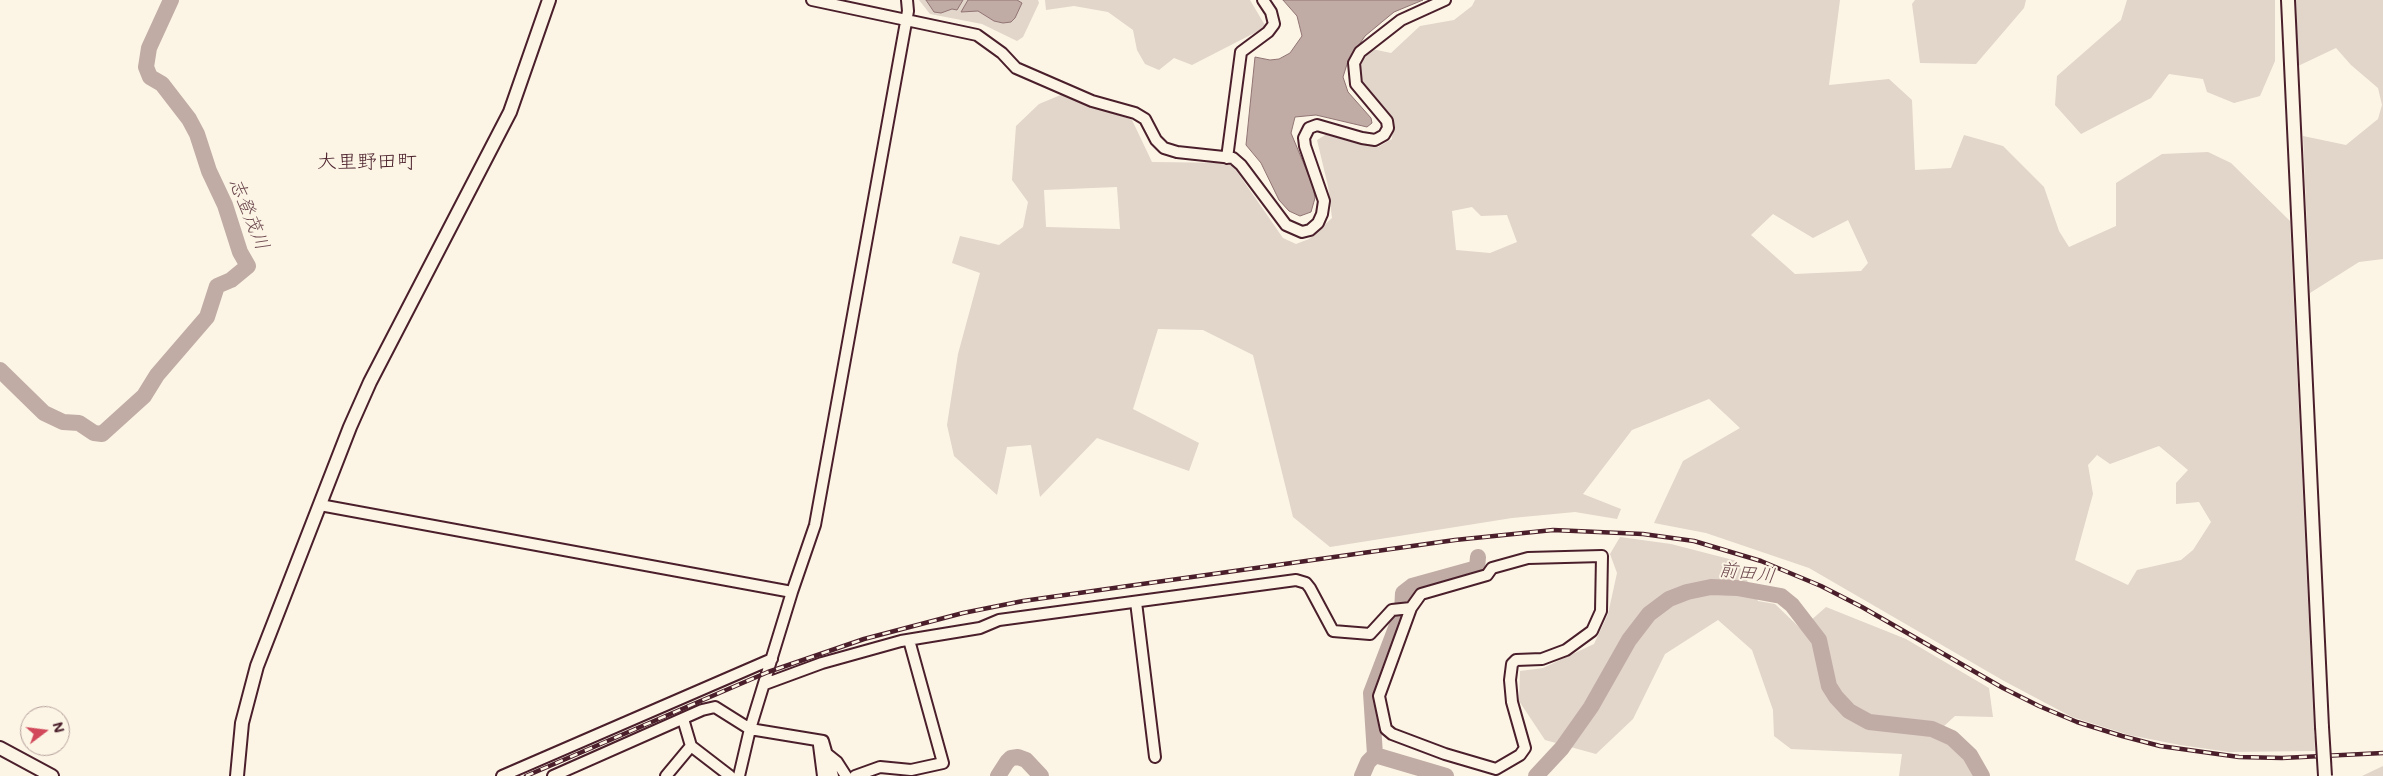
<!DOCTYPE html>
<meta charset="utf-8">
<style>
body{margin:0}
#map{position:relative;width:2383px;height:776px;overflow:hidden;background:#fcf5e5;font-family:Mali,sans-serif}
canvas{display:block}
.north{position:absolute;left:20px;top:706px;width:50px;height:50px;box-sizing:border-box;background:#fcf5e5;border:1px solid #b59f9b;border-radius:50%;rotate:75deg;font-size:14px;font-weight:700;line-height:20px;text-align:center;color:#4a1f2b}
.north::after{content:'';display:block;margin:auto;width:18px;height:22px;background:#d1495b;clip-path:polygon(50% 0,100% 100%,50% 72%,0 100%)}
</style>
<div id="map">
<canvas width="2383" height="776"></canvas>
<div class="north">N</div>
</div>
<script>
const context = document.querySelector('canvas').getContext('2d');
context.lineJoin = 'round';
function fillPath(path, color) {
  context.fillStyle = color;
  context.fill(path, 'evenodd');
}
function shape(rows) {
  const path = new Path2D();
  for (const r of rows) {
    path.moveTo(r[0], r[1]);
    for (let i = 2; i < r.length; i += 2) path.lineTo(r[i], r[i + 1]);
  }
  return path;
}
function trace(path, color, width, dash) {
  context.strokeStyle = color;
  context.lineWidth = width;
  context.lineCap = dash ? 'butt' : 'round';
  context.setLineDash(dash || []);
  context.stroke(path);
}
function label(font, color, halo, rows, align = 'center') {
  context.font = font + ' Mali,"Klee One",sans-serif';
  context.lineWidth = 4;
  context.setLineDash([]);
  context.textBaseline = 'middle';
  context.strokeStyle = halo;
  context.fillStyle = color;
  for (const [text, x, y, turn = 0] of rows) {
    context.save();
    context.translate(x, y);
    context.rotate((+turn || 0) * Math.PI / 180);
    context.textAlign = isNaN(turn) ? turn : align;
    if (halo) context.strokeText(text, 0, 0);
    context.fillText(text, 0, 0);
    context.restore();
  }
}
const green = shape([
 [919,0,1038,0,1039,3,1023,37,1017,41,982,24,930,14],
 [1045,0,1250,0,1266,27,1192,65,1174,58,1159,70,1145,64,1137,50,1133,30,1108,12,1074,6,1046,10],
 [1475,0,1840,0,1829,85,1889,79,1912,100,1915,170,1951,168,1964,135,2003,146,2044,187,2059,231,2069,247,2116,226,2116,183,2162,154,2208,152,2231,163,2290,221,2315,751,2229,752,2180,745,2129,735,2072,717,2004,681,1809,568,1706,533,1654,523,1683,461,1740,428,1709,399,1632,430,1583,494,1621,509,1617,519,1575,512,1512,518,1330,547,1293,517,1253,355,1203,330,1158,329,1133,409,1199,443,1189,471,1097,438,1040,497,1031,445,1007,447,997,495,954,456,947,425,958,354,980,273,952,263,960,236,999,245,1023,227,1028,202,1012,180,1016,126,1039,104,1063,94,1132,120,1152,162,1231,163,1283,238,1296,244,1309,239,1332,218,1328,186,1317,140,1327,134,1378,147,1392,139,1393,120,1361,80,1360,63,1372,49,1391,53,1420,26,1454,20,1472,6],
 [1117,187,1120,229,1046,227,1044,190],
 [1472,207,1481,216,1507,215,1517,242,1490,253,1456,250,1452,211],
 [1773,214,1813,238,1848,220,1868,263,1861,271,1795,274,1751,235],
 [2159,446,2188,470,2176,483,2176,504,2199,502,2211,522,2193,550,2181,560,2137,570,2128,585,2075,560,2093,494,2088,465,2097,455,2110,464],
 [1915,0,2026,0,2024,8,1976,64,1920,63,1912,4],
 [2127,0,2275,0,2275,61,2260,96,2234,103,2207,92,2203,79,2169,74,2151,98,2081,134,2055,105,2057,76,2121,20],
 [2296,0,2383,0,2383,259,2359,262,2310,293,2303,136,2346,145,2378,119,2382,105,2378,88,2351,65,2336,48,2298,66],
 [1620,537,1671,544,1737,561,1758,601,1775,604,1801,629,1826,607,1906,639,1989,688,1993,717,1955,716,1944,726,1974,776,1899,776,1902,754,1791,749,1774,736,1773,710,1752,650,1718,620,1665,654,1633,719,1596,754,1545,740,1519,701,1520,671,1543,668,1594,644,1608,614,1617,573,1610,554],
 [2383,766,2383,776,2362,776]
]);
const water = shape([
 [926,0,963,0,957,10,952,9,941,13,934,12,926,0],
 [968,0,1017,0,1022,3,1015,18,1011,22,1003,23,994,21,978,11,961,12,968,0],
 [1283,0,1423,0,1394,12,1365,36,1348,61,1343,77,1348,92,1371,118,1372,123,1367,127,1316,115,1295,117,1291,133,1313,186,1315,198,1311,212,1300,216,1289,211,1279,200,1261,163,1246,145,1255,57,1270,60,1279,59,1290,53,1302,36,1297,16,1283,0]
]);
const river = shape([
 [0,370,44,413,63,422,79,423,94,433,102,434,144,396,157,375,207,317,217,286,231,280,248,266,240,252,225,205,209,171,197,134,189,119,162,84,150,77,146,67,149,48,171,0],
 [1375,755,1371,693,1402,612,1403,593,1412,586,1477,568,1478,557],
 [998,776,1007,762,1011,758,1018,757,1026,760,1041,776],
 [1362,776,1368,762,1375,755,1446,776],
 [1536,776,1562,748,1591,707,1629,640,1649,614,1669,599,1687,592,1711,587,1737,588,1781,596,1792,605,1819,640,1829,686,1836,697,1849,711,1869,722,1932,729,1952,738,1970,755,1982,776]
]);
const minor = shape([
 [812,0,977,35,1002,53,1016,68,1092,101,1135,113,1145,119,1156,140,1164,148,1177,152,1233,158,1241,165,1286,225,1302,232,1310,230,1318,223,1322,214,1324,201,1305,146,1304,138,1309,128,1317,125,1362,138,1375,140,1384,135,1388,128,1387,121,1356,84,1354,63,1360,52,1401,20,1445,0],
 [1227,158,1241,52,1268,32,1274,24,1271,12,1263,0],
 [320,505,792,592],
 [1136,602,1155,757],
 [765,684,822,663,901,641,980,628,999,620,1296,580,1306,583,1310,588,1333,631,1370,634,1392,610,1411,608,1421,594,1487,575,1492,568,1528,558,1602,556,1601,611,1592,631,1566,650,1542,659,1516,660,1512,664,1510,680,1512,702,1525,748,1520,755,1496,769,1445,754,1392,734,1386,729,1379,696,1411,608],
 [683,719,691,746,730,776],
 [819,745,823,776],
 [827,754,837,762,846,776],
 [502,776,772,659],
 [553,776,702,710,715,707,750,729,823,741,833,776],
 [666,776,691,746],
 [739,776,750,729,792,592,815,525,908,11,907,0],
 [855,776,880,767,911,770,943,763,909,640]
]);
const tertiary = shape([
 [2288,0,2322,727],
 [0,748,52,776],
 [237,776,242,723,257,666,350,427,370,382,510,112,549,0]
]);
const rail = shape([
 [526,776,768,672,864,639,963,613,1023,601,1128,586,1455,540,1553,530,1643,534,1694,541,1761,561,1821,586,1862,607,2003,688,2039,706,2077,722,2122,736,2160,746,2239,757,2282,758,2383,753]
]);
const tertiaryBridge = shape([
 [2322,727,2325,776]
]);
const waterNames = [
 ["志登茂川",249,214,68],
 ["前田川",1747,573,7]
];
const quarterNames = [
 ["大里野田町",367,162]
];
fillPath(green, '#e2d5ca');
fillPath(water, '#c0aca5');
trace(water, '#917474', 1);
trace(river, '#c0aca5', 16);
trace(minor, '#4a1f2b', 14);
trace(tertiary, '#4a1f2b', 16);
trace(minor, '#fcf5e5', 10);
trace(tertiary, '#fcf5e5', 12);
trace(rail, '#4a1f2b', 4.5);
trace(rail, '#fcf5e5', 2.5, [8]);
trace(tertiaryBridge, '#4a1f2b', 16, []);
trace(tertiaryBridge, '#fcf5e5', 12);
label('italic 19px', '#6d4950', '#fcf5e5', waterNames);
label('20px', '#4a1f2b', '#fcf5e5', quarterNames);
</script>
